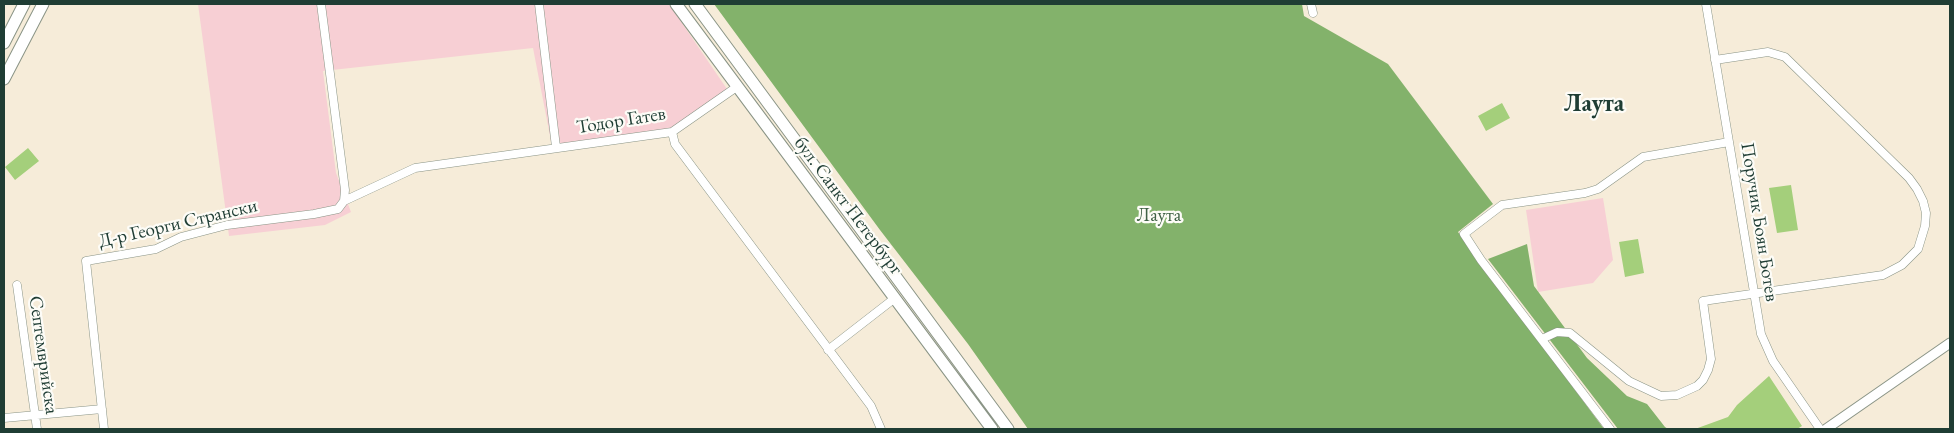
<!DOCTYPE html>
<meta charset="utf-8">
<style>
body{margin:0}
#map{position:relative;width:1954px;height:433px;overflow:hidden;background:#f6ecd9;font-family:"EB Garamond",serif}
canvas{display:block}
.frame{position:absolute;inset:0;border:5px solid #1f3d34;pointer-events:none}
</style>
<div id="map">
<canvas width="1954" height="433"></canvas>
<div class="frame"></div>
</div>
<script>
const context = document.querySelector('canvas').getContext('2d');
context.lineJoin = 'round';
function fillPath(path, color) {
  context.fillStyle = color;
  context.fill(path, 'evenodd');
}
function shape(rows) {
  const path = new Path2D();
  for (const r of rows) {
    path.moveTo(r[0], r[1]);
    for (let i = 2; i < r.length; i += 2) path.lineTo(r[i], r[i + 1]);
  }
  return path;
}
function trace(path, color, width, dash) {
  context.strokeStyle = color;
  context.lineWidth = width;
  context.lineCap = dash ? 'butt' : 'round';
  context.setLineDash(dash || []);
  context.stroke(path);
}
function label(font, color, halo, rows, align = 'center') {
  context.font = font + ' "EB Garamond",serif';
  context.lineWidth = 4.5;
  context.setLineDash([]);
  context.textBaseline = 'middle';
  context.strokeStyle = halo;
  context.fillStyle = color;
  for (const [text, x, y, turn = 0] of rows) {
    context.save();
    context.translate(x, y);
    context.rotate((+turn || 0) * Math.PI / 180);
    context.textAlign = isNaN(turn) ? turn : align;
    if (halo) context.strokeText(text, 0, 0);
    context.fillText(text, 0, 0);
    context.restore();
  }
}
const built = shape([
 [198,4,669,4,729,92,672,132,556,147,551,141,533,48,323,71,336,173,351,212,325,225,229,236],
 [1603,198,1613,260,1593,283,1538,292,1526,210]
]);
const green = shape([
 [1502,103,1510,118,1486,131,1478,116],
 [28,148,39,161,15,180,5,167],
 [1791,185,1798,230,1777,233,1769,188],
 [1638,239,1644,273,1625,277,1619,242],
 [1769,376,1802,426,1797,429,1695,429,1728,417,1737,405]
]);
const forest = shape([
 [714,4,1302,4,1304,16,1388,64,1493,204,1458,232,1604,429,1028,429,968,344,880,230],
 [1527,244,1534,286,1587,358,1627,396,1647,404,1665,427,1668,429,1618,429,1488,259]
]);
const minor = shape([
 [539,4,556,147],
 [1311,4,1313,13],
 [1706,4,1761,334,1773,361,1820,429],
 [672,132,675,144,871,406,881,429],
 [344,201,415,168,672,132,738,86],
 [17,285,37,429],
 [1542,339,1557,332,1570,333,1629,381,1661,396,1677,395,1697,386,1703,380,1708,370,1711,359,1703,301,1883,275,1902,265,1918,249,1925,226,1926,213,1923,201,1917,189,1909,178,1785,57,1768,52,1715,60],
 [828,350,895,298],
 [4,418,102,409],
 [104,429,86,261,156,249,181,237,227,225,314,214,338,209,344,201,345,190,321,4],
 [1610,429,1481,260,1464,234,1502,205,1585,193,1598,189,1643,157,1729,142]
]);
const tertiary = shape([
 [1826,429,1950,343]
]);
const primary = shape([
 [676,4,992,429],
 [695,4,1008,429],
 [4,43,24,4],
 [4,79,43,4]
]);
const streetNames = [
 ["Тодор Гатев",621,121,-9],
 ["бул. Санкт Петербург",848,206,53],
 ["Поручик Боян Ботев",1759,222,81],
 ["Д-р Георги Странски",178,224,-13],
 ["Септемврийска",43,355,82]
];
const parkNames = [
 ["Лаута",1159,216]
];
const districtNames = [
 ["Лаута",1594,104]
];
fillPath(built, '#f7cfd4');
fillPath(green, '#a4cf7b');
fillPath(forest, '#83b26b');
trace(minor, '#8a9486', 9);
trace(tertiary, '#8a9486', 11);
trace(primary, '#8a9486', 13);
trace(minor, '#fff', 8);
trace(tertiary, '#fff', 9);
trace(primary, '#fff', 11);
label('19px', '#1f3d34', '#fdfcf7', streetNames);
label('19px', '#406246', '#fdfcf7', parkNames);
label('bold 24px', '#1f3d34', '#fdfcf7', districtNames);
</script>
